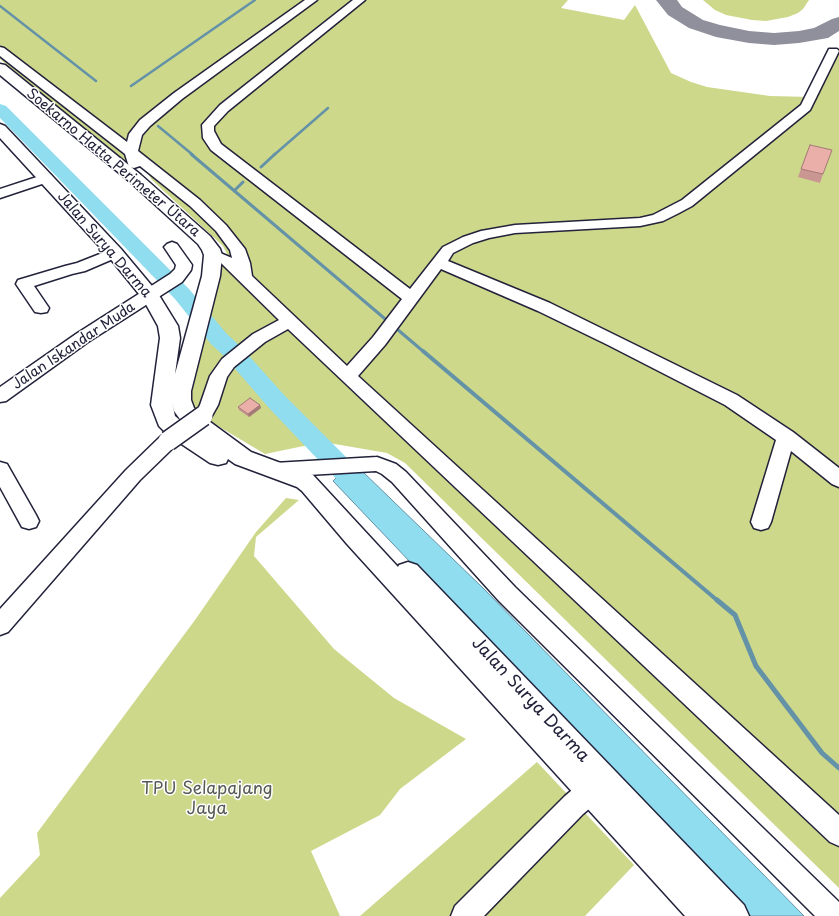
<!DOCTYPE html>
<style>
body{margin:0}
canvas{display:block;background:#fff}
</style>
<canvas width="839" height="916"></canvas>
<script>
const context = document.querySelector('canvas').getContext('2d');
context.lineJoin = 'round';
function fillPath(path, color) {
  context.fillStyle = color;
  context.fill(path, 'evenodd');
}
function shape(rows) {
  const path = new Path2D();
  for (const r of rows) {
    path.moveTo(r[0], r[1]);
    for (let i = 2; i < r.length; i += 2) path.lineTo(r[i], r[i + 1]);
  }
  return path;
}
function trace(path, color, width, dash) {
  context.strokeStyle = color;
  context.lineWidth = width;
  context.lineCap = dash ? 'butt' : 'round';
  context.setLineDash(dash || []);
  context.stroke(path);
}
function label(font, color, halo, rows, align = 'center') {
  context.font = font + ' "Playpen Sans",sans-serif';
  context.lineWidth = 3;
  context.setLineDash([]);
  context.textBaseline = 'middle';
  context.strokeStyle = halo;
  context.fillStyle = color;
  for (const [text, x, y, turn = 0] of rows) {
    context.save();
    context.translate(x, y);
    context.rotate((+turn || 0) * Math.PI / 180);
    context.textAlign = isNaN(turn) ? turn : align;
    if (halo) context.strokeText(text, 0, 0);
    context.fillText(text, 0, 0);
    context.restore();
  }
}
const green = shape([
 [0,0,568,0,561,8,624,20,635,5,671,73,691,82,707,87,770,96,811,97,833,51,839,52,839,888,405,463,387,453,323,442,265,454,196,413,184,402,221,264,230,259,227,254,223,246,152,180,143,166,130,167,0,59],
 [703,0,809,0,803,9,798,13,788,17,766,21,752,20,726,15,715,10],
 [286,498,299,500,256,537,254,556,334,649,394,698,466,739,400,789,380,815,311,851,340,916,0,916,0,898,40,855,37,833,195,620,256,532],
 [537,762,634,865,585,916,360,916]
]);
const water = shape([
 [343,471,362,471,483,588,804,916,747,916,333,481,343,471]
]);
const streamFar3 = shape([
 [0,6,96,81],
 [131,86,255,0],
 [158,126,193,155],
 [274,155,328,108]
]);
const streamFar2 = shape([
 [191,154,424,352],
 [261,167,275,154],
 [234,191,243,182]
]);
const streamFar1 = shape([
 [423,351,718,601]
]);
const stream = shape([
 [717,600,735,615,756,666,822,753,839,768]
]);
const river = shape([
 [0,104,6,106,189,289,227,334,241,347,285,396,364,475,367,482,364,489,355,492,346,489,269,408,225,357,211,344,175,299,0,118,0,104]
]);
const taxiway = shape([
 [656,0,677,0,682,7,703,20,720,25,749,31,774,33,799,31,814,28,832,19,839,17,839,31,828,38,799,43,774,45,749,43,716,37,689,28,668,15,656,0]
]);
const minor = shape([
 [305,0,317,0,182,99,150,126,142,135,138,151,200,200,226,225,245,249,250,263,252,276,347,366,373,337,402,299,211,150,203,138,202,125,220,105,353,0,365,0,228,111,214,126,214,131,221,144,410,289,443,247,463,237,481,231,515,225,640,218,653,215,682,200,801,105,829,49,837,49,839,51,810,110,692,206,679,213,663,221,640,226,515,233,489,238,473,243,453,253,448,261,550,303,737,395,793,432,839,468,839,487,832,484,791,451,771,522,768,528,761,530,754,528,751,522,776,440,725,405,608,345,538,311,441,269,385,345,358,376,839,815,839,846,830,842,288,329,265,342,234,367,227,377,218,405,209,421,203,423,197,421,194,416,200,405,210,376,222,359,253,334,279,320,221,263,208,258,205,255,208,252,213,250,232,258,230,250,216,231,190,206,140,166,134,168,129,167,125,154,0,56,0,47,4,48,127,142,129,134,140,120,174,93,305,0],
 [46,174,51,175,53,178,51,181,0,198,0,189,46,174],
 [172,242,177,244,192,265,191,270,182,282,88,342,6,401,0,402,0,387,76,334,170,274,175,269,176,265,164,247,167,244,172,242],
 [115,248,120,250,123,253,120,256,85,271,72,274,34,286,49,308,47,312,41,313,35,312,16,284,18,280,65,266,77,263,115,248],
 [168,434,175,436,177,441,175,446,140,480,8,632,0,635,0,609,126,470,161,436,168,434],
 [377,457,396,464,406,472,515,587,839,902,839,916,815,916,499,601,392,482,382,474,376,471,274,477,267,475,264,470,267,465,274,463,377,457],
 [0,462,7,464,36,515,39,521,36,527,29,529,22,527,0,487,0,462],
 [599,772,608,775,611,784,608,793,583,814,484,916,451,916,455,906,565,796,590,775,599,772]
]);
const major = shape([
 [0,64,5,65,141,175,210,236,220,249,222,255,220,276,191,391,191,400,194,408,202,416,251,452,313,475,398,567,399,565,408,562,417,565,744,905,749,916,685,916,347,544,302,491,297,487,235,464,228,459,226,463,218,465,210,463,168,435,159,426,151,405,160,338,158,326,143,299,109,257,0,138,0,124,5,126,121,249,157,292,178,326,180,338,175,374,202,276,204,255,202,250,198,244,129,181,0,75,0,64],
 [172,403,174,411,182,422,175,416,172,403]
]);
const minorBridge = shape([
 [168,441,203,416]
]);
const wall = shape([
 [810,145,823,174,820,183,798,177],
 [260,405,261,408,249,417,239,410,238,407]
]);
const shadedWall = shape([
 [260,405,261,408,249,417,248,414]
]);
const building = shape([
 [810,145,832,150,823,174,801,169,810,145],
 [250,398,260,405,248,414,238,407,250,398]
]);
const streetNames = [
 ["Soekarno Hatta Perimeter Utara",113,163,40],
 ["Jalan Surya Darma",104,245,49],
 ["Jalan Iskandar Muda",74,346,-34]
];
const nearStreetnames = [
 ["Jalan Surya Darma",530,700,47]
];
const nearParknames = [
 ["TPU Selapajang",207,789],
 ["Jaya",207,809]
];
fillPath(green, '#cdd88b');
fillPath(water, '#90ddef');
trace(water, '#6492a7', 1);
trace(streamFar3, '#6492a7', 2.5);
trace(streamFar2, '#6492a7', 3);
trace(streamFar1, '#6492a7', 4);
trace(stream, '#6492a7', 5);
fillPath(river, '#90ddef');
fillPath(taxiway, '#90909d');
trace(minor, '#22223b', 3);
trace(major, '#22223b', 3);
fillPath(minor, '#fff');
fillPath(major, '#fff');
trace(minorBridge, '#22223b', 22, []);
trace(minorBridge, '#fff', 19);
fillPath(wall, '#c99691');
fillPath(shadedWall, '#a47a76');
fillPath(building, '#eaafa9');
trace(building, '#a47a76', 1);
label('14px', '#22223b', '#fff', streetNames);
label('17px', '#22223b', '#fff', nearStreetnames);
label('17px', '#555953', '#fff', nearParknames);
</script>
